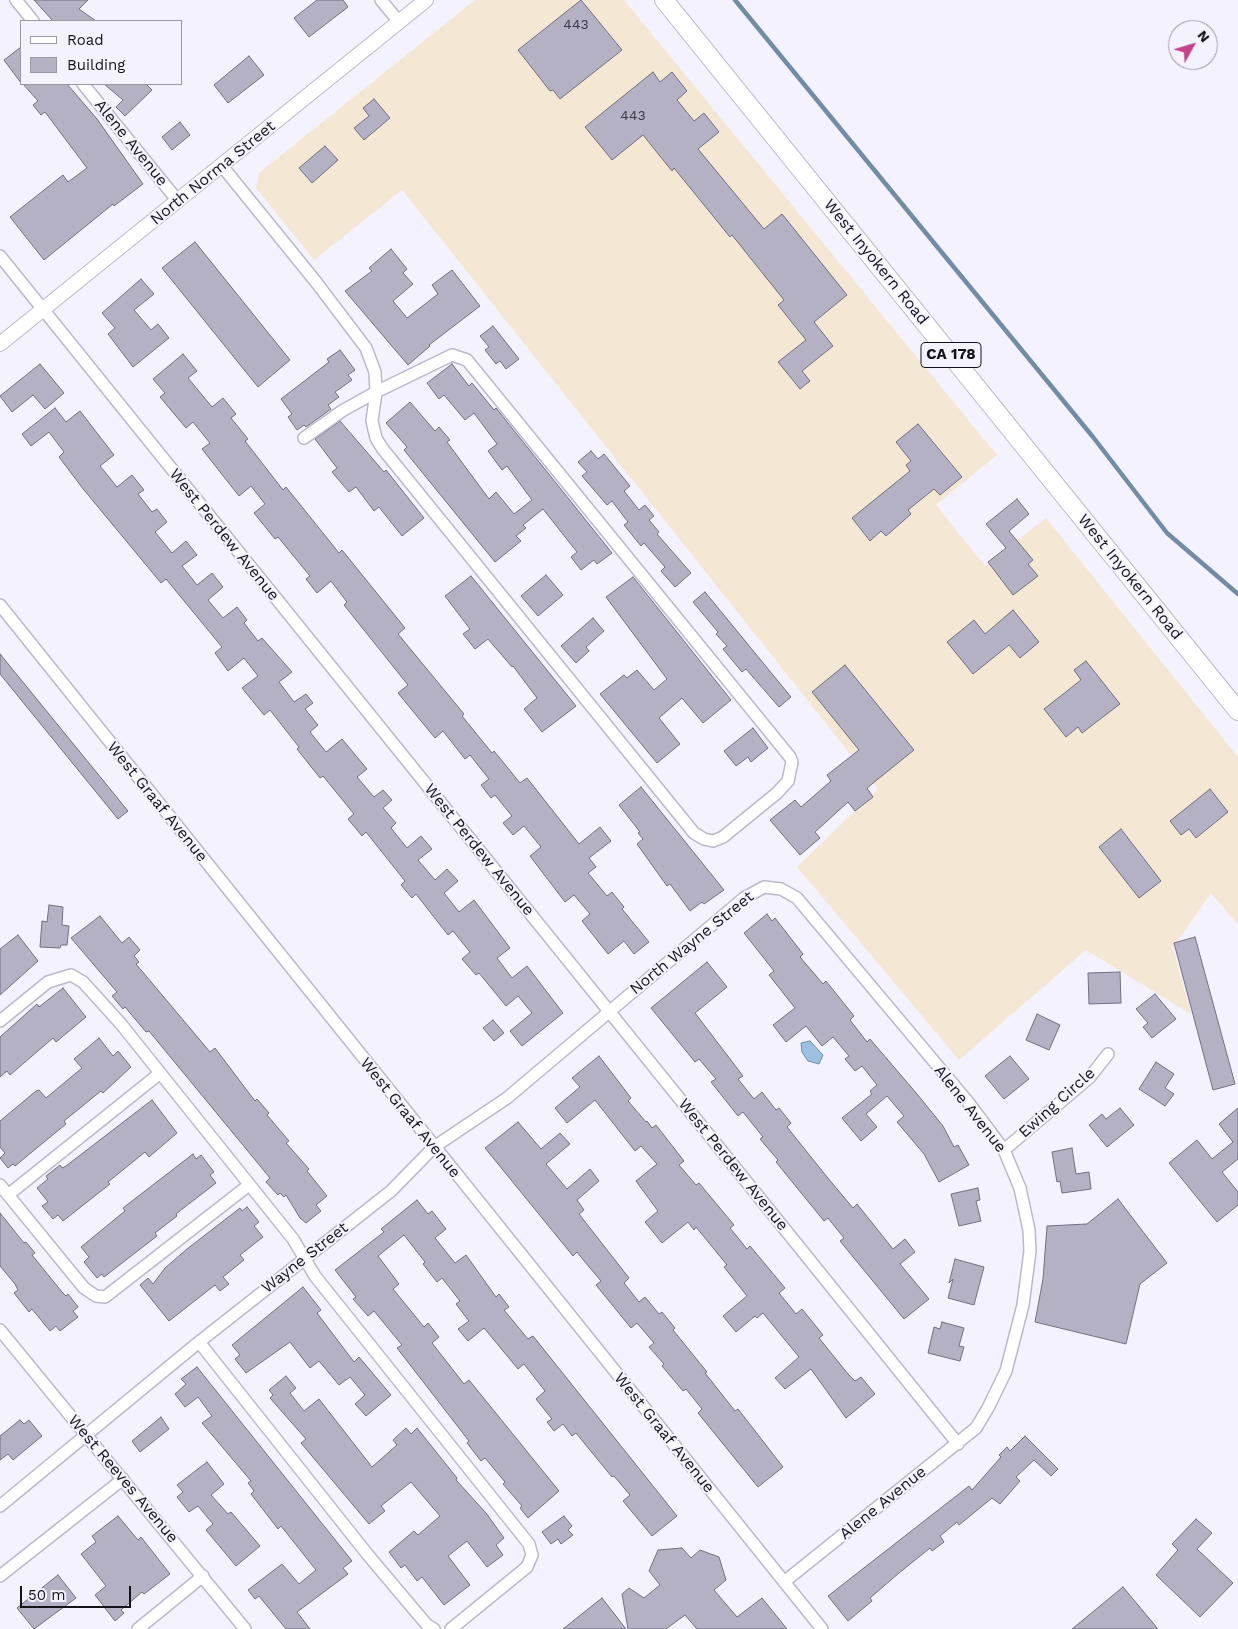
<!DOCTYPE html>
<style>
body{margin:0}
#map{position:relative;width:1238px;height:1629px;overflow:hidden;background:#f4f2ff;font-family:"Work Sans",sans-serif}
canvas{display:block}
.legend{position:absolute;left:20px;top:20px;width:162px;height:65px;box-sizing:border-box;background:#f4f2ff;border:1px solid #9a99a3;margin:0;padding:6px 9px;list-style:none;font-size:15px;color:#14131a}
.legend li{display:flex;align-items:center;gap:10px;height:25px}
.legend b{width:25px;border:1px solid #9a99a3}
.north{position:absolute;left:1168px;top:20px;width:50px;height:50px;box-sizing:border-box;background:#f4f2ff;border:1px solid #9a99a3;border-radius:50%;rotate:51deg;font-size:14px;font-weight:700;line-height:20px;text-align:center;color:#14131a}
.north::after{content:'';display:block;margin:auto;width:18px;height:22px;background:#c3428b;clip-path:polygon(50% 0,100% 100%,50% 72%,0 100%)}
.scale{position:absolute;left:20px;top:1586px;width:111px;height:22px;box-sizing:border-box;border:2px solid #14131a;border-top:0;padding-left:6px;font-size:15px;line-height:18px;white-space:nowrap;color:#14131a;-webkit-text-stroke:4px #f4f2ff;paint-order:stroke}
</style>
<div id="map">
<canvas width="1238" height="1629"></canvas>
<ul class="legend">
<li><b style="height:6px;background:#fff"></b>Road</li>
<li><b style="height:14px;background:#b4b1c5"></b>Building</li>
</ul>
<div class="north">N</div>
<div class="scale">50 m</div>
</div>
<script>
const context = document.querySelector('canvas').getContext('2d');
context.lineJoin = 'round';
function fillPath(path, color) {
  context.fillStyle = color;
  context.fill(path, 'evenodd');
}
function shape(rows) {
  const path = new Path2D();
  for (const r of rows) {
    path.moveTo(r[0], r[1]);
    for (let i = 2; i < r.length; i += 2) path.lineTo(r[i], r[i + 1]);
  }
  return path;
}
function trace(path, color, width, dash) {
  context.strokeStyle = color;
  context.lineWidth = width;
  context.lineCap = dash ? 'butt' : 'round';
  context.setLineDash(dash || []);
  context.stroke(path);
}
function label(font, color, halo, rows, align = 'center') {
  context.font = font + ' "Work Sans",sans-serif';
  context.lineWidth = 4;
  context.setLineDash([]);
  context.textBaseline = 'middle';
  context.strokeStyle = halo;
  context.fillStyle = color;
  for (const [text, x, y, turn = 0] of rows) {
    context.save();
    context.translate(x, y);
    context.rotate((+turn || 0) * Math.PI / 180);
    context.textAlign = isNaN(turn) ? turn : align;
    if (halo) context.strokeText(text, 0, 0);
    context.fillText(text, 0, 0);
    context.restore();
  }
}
const industrial = shape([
 [475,0,624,0,997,455,936,505,985,566,1046,518,1238,757,1238,925,1211,893,1173,948,1191,1014,1086,950,959,1060,797,867,878,789,402,190,314,260,256,188,259,173]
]);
const water = shape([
 [810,1041,823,1055,819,1064,808,1061,802,1052,801,1043,810,1041]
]);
const stream = shape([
 [735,0,1093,437,1167,533,1238,594]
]);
const building = shape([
 [34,0,88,0,79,9,96,21,53,21,34,0],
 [317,0,343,0,348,7,309,37,294,18,317,0],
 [581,0,622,50,560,99,553,90,550,91,518,50,581,0],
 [21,47,21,83,4,60,21,47],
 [249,56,264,75,228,103,214,85,249,56],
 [653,72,660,82,672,72,687,91,677,100,694,121,704,113,719,132,698,149,764,229,782,214,847,295,814,322,833,346,802,371,810,381,800,389,778,362,806,340,778,305,784,300,732,235,730,237,674,168,672,171,643,135,612,160,585,127,653,72],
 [23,84,67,84,97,119,143,184,114,206,113,204,44,260,10,217,63,175,68,182,87,168,45,112,41,115,33,105,38,101,23,84],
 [104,84,146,84,152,90,125,116,116,107,123,100,104,84],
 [374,99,390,118,364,140,354,128,369,116,363,108,374,99],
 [180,122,190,135,172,150,162,137,180,122],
 [325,146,338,160,312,183,299,168,325,146],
 [195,242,290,360,258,387,162,268,195,242],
 [391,249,407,269,403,273,413,284,393,301,407,318,438,294,432,285,452,270,480,306,429,345,430,346,408,365,345,291,372,271,369,268,391,249],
 [141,279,154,294,134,310,151,330,158,324,169,338,133,367,108,334,115,328,102,313,141,279],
 [493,326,519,359,506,369,500,361,496,364,485,350,489,347,480,336,493,326],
 [340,350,355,370,348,375,352,380,335,392,339,397,328,405,331,409,306,427,304,425,297,430,288,417,292,414,281,399,329,362,327,359,340,350],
 [183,354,197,371,188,378,212,407,223,398,236,414,231,418,248,439,245,441,283,490,286,487,339,553,342,550,405,628,398,634,464,714,462,716,492,753,494,751,520,783,527,778,579,844,600,827,611,841,589,858,596,867,588,873,607,896,612,892,624,907,622,909,649,942,634,954,624,941,608,954,582,921,590,914,574,895,565,902,530,856,541,847,524,826,513,835,503,823,512,816,495,795,491,798,481,785,489,779,470,755,465,759,443,731,435,738,398,693,408,685,344,605,347,602,331,581,317,593,306,579,310,576,278,537,275,539,254,513,265,504,251,486,239,496,202,449,210,443,193,422,186,428,160,397,165,393,153,379,183,354],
 [40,364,64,393,45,409,33,395,12,412,0,396,40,364],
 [452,364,469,386,472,383,494,410,496,408,612,553,597,564,594,560,581,570,571,557,577,552,543,509,523,525,526,528,516,536,521,541,495,562,404,450,407,447,386,423,410,402,435,431,439,427,450,440,447,442,489,499,496,492,514,514,532,500,507,466,502,470,488,451,497,444,474,413,465,420,444,395,439,399,427,383,452,364],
 [55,408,66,422,80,411,114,455,100,466,117,487,132,475,144,490,138,494,152,512,157,509,167,522,155,532,172,553,186,541,197,555,182,566,197,585,212,573,223,587,208,600,223,618,237,607,247,620,244,623,258,641,262,638,292,672,279,682,294,702,306,694,313,703,305,709,318,725,310,732,326,752,342,739,367,769,357,777,374,797,383,790,392,800,383,808,396,823,391,828,407,848,421,836,432,849,418,860,435,880,447,869,458,881,444,893,459,912,474,900,510,948,497,958,512,978,527,966,563,1013,522,1046,510,1031,532,1013,518,996,506,1006,479,973,476,975,462,959,470,952,453,931,448,935,416,894,412,898,401,885,405,881,366,832,362,836,348,819,354,814,323,776,320,778,297,749,299,747,270,710,264,715,242,688,258,676,244,658,228,671,215,653,222,647,166,579,161,583,84,490,59,457,64,452,49,432,31,446,22,434,55,408],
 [340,421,384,472,386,470,424,518,402,536,379,507,374,511,356,487,349,492,332,472,337,468,315,439,340,421],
 [918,424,962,477,940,495,934,489,908,510,911,514,886,536,881,531,870,541,852,518,910,471,906,465,911,461,896,442,918,424],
 [591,451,598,459,604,454,630,486,624,491,639,510,645,505,654,516,649,520,659,532,657,534,691,573,675,587,661,571,665,567,644,543,641,546,624,525,628,522,612,501,607,505,582,476,587,472,578,462,591,451],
 [1017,499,1029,514,1009,531,1033,560,1028,564,1038,576,1013,595,988,562,1006,548,986,524,1017,499],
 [546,575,563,595,538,616,521,596,546,575],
 [471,576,576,706,542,732,524,709,537,698,513,666,512,667,488,639,475,649,463,634,470,629,445,596,471,576],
 [633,577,731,700,703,723,682,698,659,718,680,744,657,763,600,694,624,675,627,678,637,670,654,690,667,679,606,597,633,577],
 [705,592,791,697,779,707,746,669,742,672,723,649,727,646,716,634,718,632,693,602,705,592],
 [1013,610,1039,642,1020,658,1009,645,973,674,947,642,974,620,985,634,1013,610],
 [593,618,604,631,586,647,589,651,576,663,561,646,593,618],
 [0,654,128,811,118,819,0,674,0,654],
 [1086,661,1120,704,1082,733,1078,727,1066,737,1044,709,1081,680,1074,670,1086,661],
 [845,665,914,750,867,788,873,797,855,811,848,802,815,832,820,838,800,855,770,820,795,800,801,807,831,781,827,775,859,750,812,692,845,665],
 [753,728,768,748,751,762,748,757,736,766,724,751,753,728],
 [641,787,724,890,704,904,702,902,690,911,670,884,667,886,637,844,643,839,638,833,640,832,619,805,641,787],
 [1210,789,1228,812,1196,838,1189,829,1181,835,1170,821,1210,789],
 [1121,829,1161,881,1139,898,1099,847,1121,829],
 [49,905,63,907,62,925,69,926,67,945,61,945,60,948,40,947,42,921,47,922,49,905],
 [767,914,772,921,775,918,803,954,800,957,823,984,826,981,854,1016,850,1020,867,1042,870,1039,917,1094,943,1126,954,1147,958,1145,969,1165,939,1182,924,1154,897,1122,904,1116,887,1096,866,1114,877,1127,861,1141,842,1118,872,1094,870,1091,877,1085,862,1066,855,1071,845,1059,849,1056,833,1037,822,1046,806,1026,786,1042,773,1025,795,1008,769,975,774,971,744,933,767,914],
 [100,916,122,943,129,937,140,950,134,956,139,962,136,964,210,1052,215,1048,255,1101,257,1099,269,1113,267,1115,289,1141,286,1143,309,1169,307,1171,327,1196,316,1205,321,1211,306,1223,300,1218,286,1195,284,1197,280,1193,278,1195,266,1182,270,1178,149,1031,146,1032,125,1007,123,1009,112,996,117,992,71,938,100,916],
 [18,935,38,961,0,995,0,949,18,935],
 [1195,937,1235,1084,1213,1090,1174,943,1195,937],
 [707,962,727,987,695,1013,743,1076,738,1079,754,1099,762,1092,776,1110,779,1108,791,1123,787,1127,827,1177,853,1208,857,1204,893,1249,905,1239,915,1252,900,1264,929,1299,904,1319,840,1241,844,1238,828,1218,824,1221,776,1162,778,1160,760,1139,763,1137,743,1112,738,1116,711,1082,716,1079,699,1059,695,1062,651,1008,707,962],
 [1120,972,1121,1003,1089,1004,1088,973,1120,972],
 [63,988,86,1017,56,1042,53,1038,10,1075,7,1071,0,1077,0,1037,37,1004,39,1007,63,988],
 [1155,994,1176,1019,1152,1038,1143,1027,1148,1023,1136,1009,1155,994],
 [1037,1014,1060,1025,1049,1050,1026,1040,1037,1014],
 [493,1020,504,1033,494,1041,483,1028,493,1020],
 [99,1038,113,1056,118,1051,131,1067,103,1093,101,1091,64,1121,66,1124,15,1166,13,1164,8,1168,0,1158,5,1153,0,1147,0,1121,36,1091,39,1090,46,1098,82,1068,74,1059,99,1038],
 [599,1056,631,1098,628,1101,646,1122,647,1121,652,1128,656,1125,684,1161,679,1165,696,1185,699,1183,734,1225,730,1228,747,1249,750,1246,785,1288,779,1293,796,1314,802,1309,823,1335,819,1338,848,1374,855,1381,861,1377,875,1394,846,1418,811,1369,785,1389,775,1378,799,1357,763,1313,757,1318,755,1316,736,1332,723,1316,747,1296,724,1267,727,1265,696,1227,694,1230,688,1222,662,1243,645,1222,658,1211,636,1181,657,1164,641,1146,635,1151,595,1100,567,1123,555,1108,580,1087,572,1078,599,1056],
 [1010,1056,1029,1079,1004,1099,985,1076,1010,1056],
 [1156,1062,1174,1074,1165,1088,1174,1094,1165,1106,1139,1089,1156,1062],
 [152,1100,177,1133,149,1157,145,1152,108,1182,110,1184,63,1221,58,1215,53,1219,42,1206,48,1202,37,1188,48,1179,46,1176,60,1165,62,1168,66,1166,152,1100],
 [1120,1108,1134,1125,1107,1147,1089,1125,1102,1114,1106,1119,1120,1108],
 [1238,1108,1238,1159,1222,1172,1238,1192,1238,1205,1217,1222,1169,1163,1197,1140,1212,1159,1233,1142,1219,1124,1238,1108],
 [518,1122,541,1149,560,1133,570,1144,546,1164,567,1189,590,1169,599,1181,577,1200,584,1210,579,1214,629,1278,624,1283,639,1302,645,1297,659,1314,662,1312,675,1328,673,1330,707,1372,705,1373,735,1411,738,1409,783,1467,758,1487,698,1413,702,1409,686,1389,683,1391,662,1366,664,1364,649,1347,654,1343,637,1323,631,1328,596,1285,601,1281,585,1262,577,1252,573,1256,485,1148,518,1122],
 [1072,1148,1076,1174,1089,1172,1091,1189,1062,1193,1060,1181,1057,1182,1052,1152,1072,1148],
 [193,1154,196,1159,201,1155,214,1172,210,1175,216,1183,181,1210,176,1214,177,1216,155,1233,157,1236,104,1277,102,1274,97,1278,84,1262,89,1257,81,1247,125,1211,123,1208,193,1154],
 [978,1188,980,1200,976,1201,981,1221,959,1226,951,1194,978,1188],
 [1118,1199,1167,1263,1140,1284,1126,1344,1035,1322,1043,1279,1047,1226,1087,1224,1118,1199],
 [417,1200,428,1214,432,1211,446,1229,435,1238,455,1263,466,1255,496,1297,499,1294,509,1307,504,1310,528,1339,533,1336,677,1516,652,1536,623,1501,630,1495,614,1476,612,1477,576,1433,572,1436,563,1424,554,1431,547,1422,552,1419,536,1399,545,1391,524,1364,518,1369,484,1328,468,1341,458,1329,469,1321,456,1304,460,1301,442,1278,437,1282,423,1264,425,1262,404,1235,378,1256,399,1284,393,1289,424,1327,428,1323,439,1337,432,1343,464,1384,469,1380,559,1491,528,1518,520,1508,522,1506,503,1484,505,1482,485,1458,481,1461,467,1443,469,1441,397,1348,402,1345,374,1311,368,1316,353,1299,356,1297,335,1270,384,1232,381,1229,417,1200],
 [247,1207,259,1222,254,1226,263,1237,240,1255,244,1260,223,1277,229,1284,220,1291,215,1285,169,1321,140,1285,148,1278,153,1284,165,1268,187,1249,240,1208,242,1211,247,1207],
 [0,1213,24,1243,26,1242,35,1253,32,1255,62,1292,66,1296,68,1294,78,1307,73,1311,78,1317,60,1331,56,1326,50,1331,32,1309,29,1312,14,1293,18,1290,15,1284,0,1266,0,1213],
 [955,1259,984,1267,974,1305,948,1298,953,1279,949,1283,955,1259],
 [303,1287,321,1310,317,1313,354,1362,359,1357,391,1395,366,1416,355,1404,365,1395,350,1377,339,1385,319,1361,310,1368,290,1342,246,1373,235,1359,240,1355,232,1345,303,1287],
 [942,1322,964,1328,959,1346,964,1347,960,1361,928,1353,934,1327,940,1329,942,1322],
 [197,1367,352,1561,343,1568,348,1574,297,1612,310,1629,286,1629,259,1596,255,1599,248,1590,282,1564,299,1584,316,1570,281,1526,278,1529,251,1494,254,1491,248,1483,251,1481,202,1423,212,1416,198,1397,185,1407,175,1394,186,1384,181,1379,197,1367],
 [286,1376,296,1388,290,1393,304,1411,319,1399,372,1467,397,1445,393,1440,406,1428,411,1434,417,1428,457,1478,456,1480,486,1513,504,1538,496,1545,503,1555,487,1567,467,1541,448,1556,470,1585,444,1605,422,1577,417,1581,405,1565,401,1568,389,1552,414,1531,418,1535,440,1516,411,1482,381,1506,385,1511,369,1524,301,1443,306,1439,270,1398,273,1395,269,1390,286,1376],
 [161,1417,169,1429,140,1452,132,1441,161,1417],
 [20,1420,24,1424,29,1420,42,1436,13,1460,8,1454,0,1460,0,1436,20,1420],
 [1025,1436,1058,1469,1051,1476,1034,1460,1016,1477,1020,1481,1000,1504,992,1498,959,1525,957,1522,940,1536,944,1542,932,1551,930,1548,899,1573,870,1598,872,1601,848,1621,828,1596,969,1486,972,1490,1001,1457,999,1455,1007,1447,1010,1451,1025,1436],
 [207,1462,224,1484,211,1495,228,1514,231,1512,260,1546,236,1566,206,1530,213,1524,198,1506,189,1512,177,1497,183,1492,177,1485,207,1462],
 [118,1516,138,1540,141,1537,170,1574,144,1594,142,1592,121,1610,124,1613,115,1621,95,1595,106,1586,81,1554,96,1542,92,1536,118,1516],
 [564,1516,572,1526,568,1530,573,1535,561,1544,558,1539,551,1544,542,1532,564,1516],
 [1196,1519,1212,1533,1197,1549,1233,1583,1200,1617,1156,1575,1178,1550,1172,1544,1196,1519],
 [682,1548,691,1558,700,1550,719,1557,726,1580,714,1590,737,1617,762,1598,787,1629,697,1629,685,1615,666,1629,628,1629,622,1594,629,1588,644,1598,660,1585,649,1571,658,1550,682,1548],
 [58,1575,76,1598,34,1629,17,1608,58,1575],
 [1123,1587,1158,1629,1072,1629,1123,1587],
 [602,1598,626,1629,563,1629,602,1598]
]);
const minor = shape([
 [16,0,33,21],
 [381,0,399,22],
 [83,84,178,201],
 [222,166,316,282,366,348,375,372,376,392,372,421,376,438,382,448,694,833,704,839,713,841,723,837,777,793,788,781,792,762,790,757,467,360,452,355,376,392,342,411,304,438],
 [0,256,958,1444],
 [0,605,822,1629],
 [0,1021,48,982,71,975,83,982,121,1024,293,1239,315,1276,529,1544,532,1555,527,1567,451,1629],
 [1004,1150,1090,1077,1108,1054],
 [0,1185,84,1288,96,1296,105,1297,249,1185],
 [8,1195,159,1074],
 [0,1330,245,1629],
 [199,1342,368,1555,427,1625,434,1629],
 [0,1506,199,1342,391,1191,434,1147,507,1098,744,898,764,887,781,889,797,898,968,1102,1004,1150,1020,1188,1029,1230,1030,1251,1023,1305,1006,1371,988,1408,976,1428,784,1582],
 [0,1576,123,1479],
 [138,1629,203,1576]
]);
const tertiary = shape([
 [0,344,426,0]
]);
const primary = shape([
 [664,0,1238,711]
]);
const numberNames = [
 ["443",576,25],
 ["443",633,116]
];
const shields = [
 [951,355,60]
];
const shieldNames = [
 ["CA 178",951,355]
];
const streetNames = [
 ["Alene Avenue",131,143,51],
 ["North Norma Street",213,173,-39],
 ["West Inyokern Road",876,262,51],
 ["West Perdew Avenue",224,535,51],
 ["West Inyokern Road",1130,577,51],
 ["West Graaf Avenue",157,802,51],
 ["West Perdew Avenue",479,850,51],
 ["North Wayne Street",692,943,-39],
 ["Ewing Circle",1057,1103,-42],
 ["Alene Avenue",970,1109,52],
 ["West Graaf Avenue",410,1118,51],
 ["West Perdew Avenue",733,1165,51],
 ["Wayne Street",305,1258,-38],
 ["West Graaf Avenue",664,1433,51],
 ["West Reeves Avenue",123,1479,50],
 ["Alene Avenue",883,1503,-39]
];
fillPath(industrial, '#f4e8d4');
fillPath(water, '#9cc0e0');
trace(water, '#738ca5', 1);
trace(stream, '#738ca5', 4.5);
fillPath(building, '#b4b1c5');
trace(building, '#726f81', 1);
trace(minor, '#bbb8cc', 14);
trace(tertiary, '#bbb8cc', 16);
trace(primary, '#bbb8cc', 20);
trace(minor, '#fff', 11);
trace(tertiary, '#fff', 14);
trace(primary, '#fff', 18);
label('14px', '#3c3a45', null, numberNames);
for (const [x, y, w] of shields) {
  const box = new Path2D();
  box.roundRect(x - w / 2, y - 12.5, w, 25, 4);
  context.fillStyle = '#f4f2ff';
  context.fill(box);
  trace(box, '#14131a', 1);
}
label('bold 15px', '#14131a', null, shieldNames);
label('16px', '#14131a', '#f4f2ff', streetNames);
</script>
